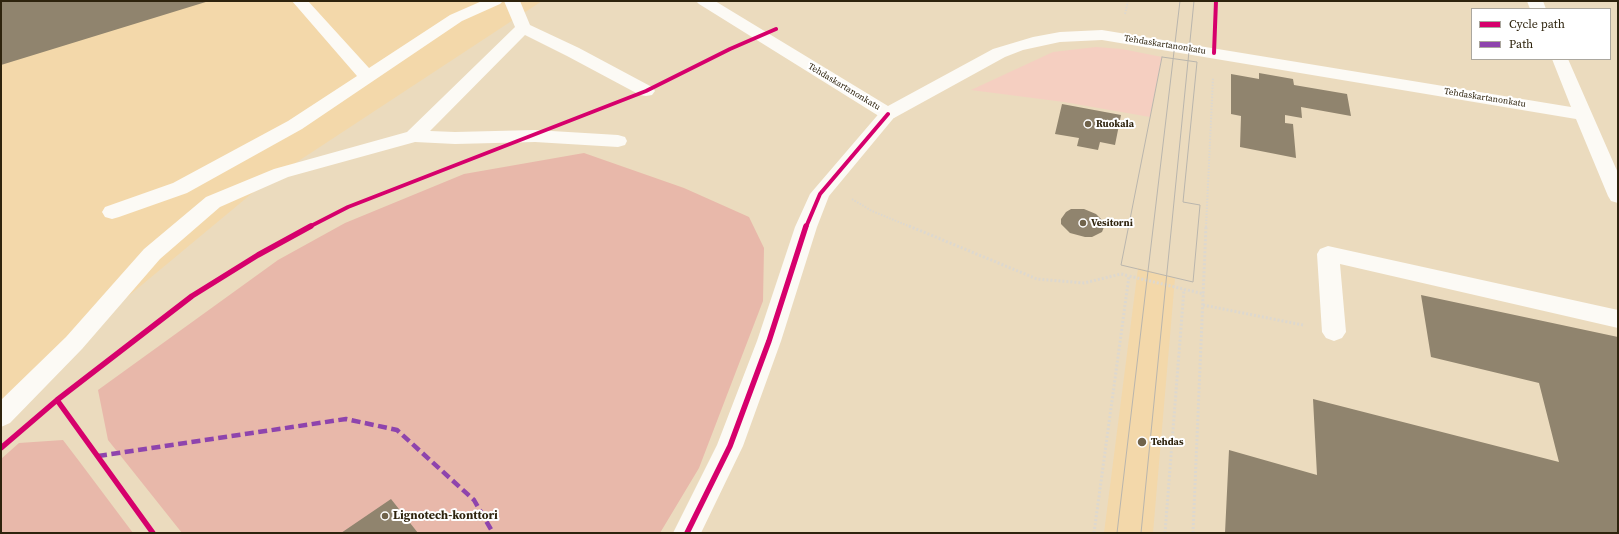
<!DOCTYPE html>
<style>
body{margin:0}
#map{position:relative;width:1619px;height:534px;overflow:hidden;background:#ebdbbe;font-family:"Source Serif 4",serif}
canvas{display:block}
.frame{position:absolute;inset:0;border:2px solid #2e230d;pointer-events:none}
.legend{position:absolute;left:1471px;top:8px;width:140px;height:52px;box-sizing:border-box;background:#fff;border:1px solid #aba79e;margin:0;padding:5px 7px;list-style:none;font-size:12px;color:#2e230d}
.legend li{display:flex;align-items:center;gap:8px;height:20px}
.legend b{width:20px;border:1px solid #aba79e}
</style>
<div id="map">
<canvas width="1619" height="534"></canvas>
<div class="frame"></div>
<ul class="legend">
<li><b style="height:5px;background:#d6006c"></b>Cycle path</li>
<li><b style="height:5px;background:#8e44ad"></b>Path</li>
</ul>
</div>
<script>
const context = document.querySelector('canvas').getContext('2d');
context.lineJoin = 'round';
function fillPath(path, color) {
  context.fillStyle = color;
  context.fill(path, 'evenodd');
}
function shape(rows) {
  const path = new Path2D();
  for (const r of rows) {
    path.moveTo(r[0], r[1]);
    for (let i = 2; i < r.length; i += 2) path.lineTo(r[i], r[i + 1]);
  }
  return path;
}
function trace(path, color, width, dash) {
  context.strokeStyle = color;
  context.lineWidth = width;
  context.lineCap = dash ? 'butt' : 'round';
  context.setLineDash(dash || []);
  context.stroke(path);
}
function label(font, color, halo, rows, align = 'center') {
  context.font = font + ' "Source Serif 4",serif';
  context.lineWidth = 4;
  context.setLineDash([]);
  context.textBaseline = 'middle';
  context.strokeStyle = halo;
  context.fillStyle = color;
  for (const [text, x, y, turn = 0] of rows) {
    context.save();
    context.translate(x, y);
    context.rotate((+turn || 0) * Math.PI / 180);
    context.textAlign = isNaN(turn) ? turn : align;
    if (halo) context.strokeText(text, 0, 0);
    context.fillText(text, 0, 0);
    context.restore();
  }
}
const built = shape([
 [1,1,542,1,262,185,1,402],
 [1138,268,1175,278,1153,533,1104,533]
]);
const green = shape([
 [1096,47,1122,49,1162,57,1150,117,1064,102,971,90,1053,52]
]);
const forest = shape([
 [584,153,684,188,749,217,764,248,763,301,699,468,660,533,182,533,108,440,98,390,278,260,345,223,464,174],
 [63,440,79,461,133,533,1,533,1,459,19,443]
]);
const building = shape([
 [1,1,209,1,1,65],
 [1259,73,1293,79,1294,85,1347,94,1351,116,1301,107,1302,118,1285,115,1285,123,1293,124,1296,158,1240,147,1241,116,1231,114,1231,74,1259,79],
 [1062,104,1121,115,1115,145,1100,142,1098,150,1077,146,1079,138,1055,134],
 [1071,209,1084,209,1096,214,1104,222,1104,227,1102,232,1092,237,1085,237,1070,233,1061,224,1061,219,1066,212],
 [1421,295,1618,337,1618,533,1225,533,1229,450,1317,475,1313,399,1559,462,1539,383,1431,357],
 [391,499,418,533,341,533]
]);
const pathFar1 = shape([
 [1125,14,1128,1],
 [852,199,872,211,911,227],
 [1206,227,1213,78]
]);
const path = shape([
 [909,226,1037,279,1084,283,1121,274,1129,276],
 [1203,305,1303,325],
 [1094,533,1129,276,1204,294],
 [1165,533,1184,289],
 [1193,533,1206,226]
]);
const service = shape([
 [292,1,308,1,369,68,450,15,482,1,503,1,500,4,462,21,302,129,187,193,119,217,112,219,105,217,102,212,105,207,173,183,288,121,357,76,292,1],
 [504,1,520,1,530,25,579,48,652,87,655,91,652,95,646,96,640,95,567,56,525,35,430,131,455,132,535,130,618,135,625,137,627,141,625,145,618,147,535,142,455,144,415,142,288,177,220,207,160,259,82,349,10,423,1,427,1,400,66,337,144,249,206,197,274,169,407,132,515,27,504,1],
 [888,109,894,110,897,114,829,196,817,227,781,341,743,446,701,533,673,533,717,445,757,341,795,227,810,194,882,110,888,109],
 [1328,246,1618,310,1618,328,1340,264,1346,332,1342,338,1334,341,1326,338,1322,332,1317,254,1320,249,1328,246]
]);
const minor = shape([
 [696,1,715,1,888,106,993,49,1033,37,1060,32,1102,30,1571,107,1552,59,1568,59,1618,173,1618,203,1611,201,1608,196,1576,119,1102,40,1060,42,1023,50,1005,57,894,118,888,119,882,118,699,4,696,1],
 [1527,1,1543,1,1546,9,1530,9,1527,1]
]);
const tram = shape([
 [1162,57,1197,62,1183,202,1200,205,1193,282,1121,265,1162,57],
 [1117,533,1180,1],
 [1141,533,1194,1]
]);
const quiet = shape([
 [98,456,346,419,397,430,474,500,493,533]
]);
const cyclewayFar1 = shape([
 [1214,53,1216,1],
 [309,227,348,207,646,91,730,49,776,29],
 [806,227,820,194,888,114]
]);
const cycleway = shape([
 [57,400,153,533],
 [1,448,57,400,192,296,258,255,311,226],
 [687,533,730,446,769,341,806,226]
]);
const markers = [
 [1088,124,4,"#70634b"],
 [1083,223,4,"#70634b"],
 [1142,442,5,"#70634b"],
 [385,516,4,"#70634b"]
];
const farStreetnames = [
 ["Tehdaskartanonkatu",1165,45,9],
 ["Tehdaskartanonkatu",844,87,31],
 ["Tehdaskartanonkatu",1485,98,9]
];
const poiNames = [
 ["Ruokala",1096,124],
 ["Vesitorni",1091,223],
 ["Tehdas",1151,442]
];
const nearPoinames = [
 ["Lignotech-konttori",393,516]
];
fillPath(built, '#f3d8aa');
fillPath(green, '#f5cfc1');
fillPath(forest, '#e8b8aa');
fillPath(building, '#90846e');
trace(pathFar1, '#ddd8cf', 2, [1.5, 1.5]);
trace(path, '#ddd8cf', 3, [2, 2]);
fillPath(service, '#fcfaf5');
fillPath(minor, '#fcfaf5');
trace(tram, '#b9b5ad', 1);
trace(quiet, '#8e44ad', 4.5, [9, 4.5]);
trace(cyclewayFar1, '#d6006c', 4);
trace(cycleway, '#d6006c', 5.5);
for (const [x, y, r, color] of markers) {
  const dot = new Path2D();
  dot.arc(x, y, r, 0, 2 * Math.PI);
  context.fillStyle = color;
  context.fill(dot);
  trace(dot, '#fff', 1.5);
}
label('9px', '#2e230d', '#fff', farStreetnames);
label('bold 10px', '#2e230d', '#fff', poiNames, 'left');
label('bold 12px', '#2e230d', '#fff', nearPoinames, 'left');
</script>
